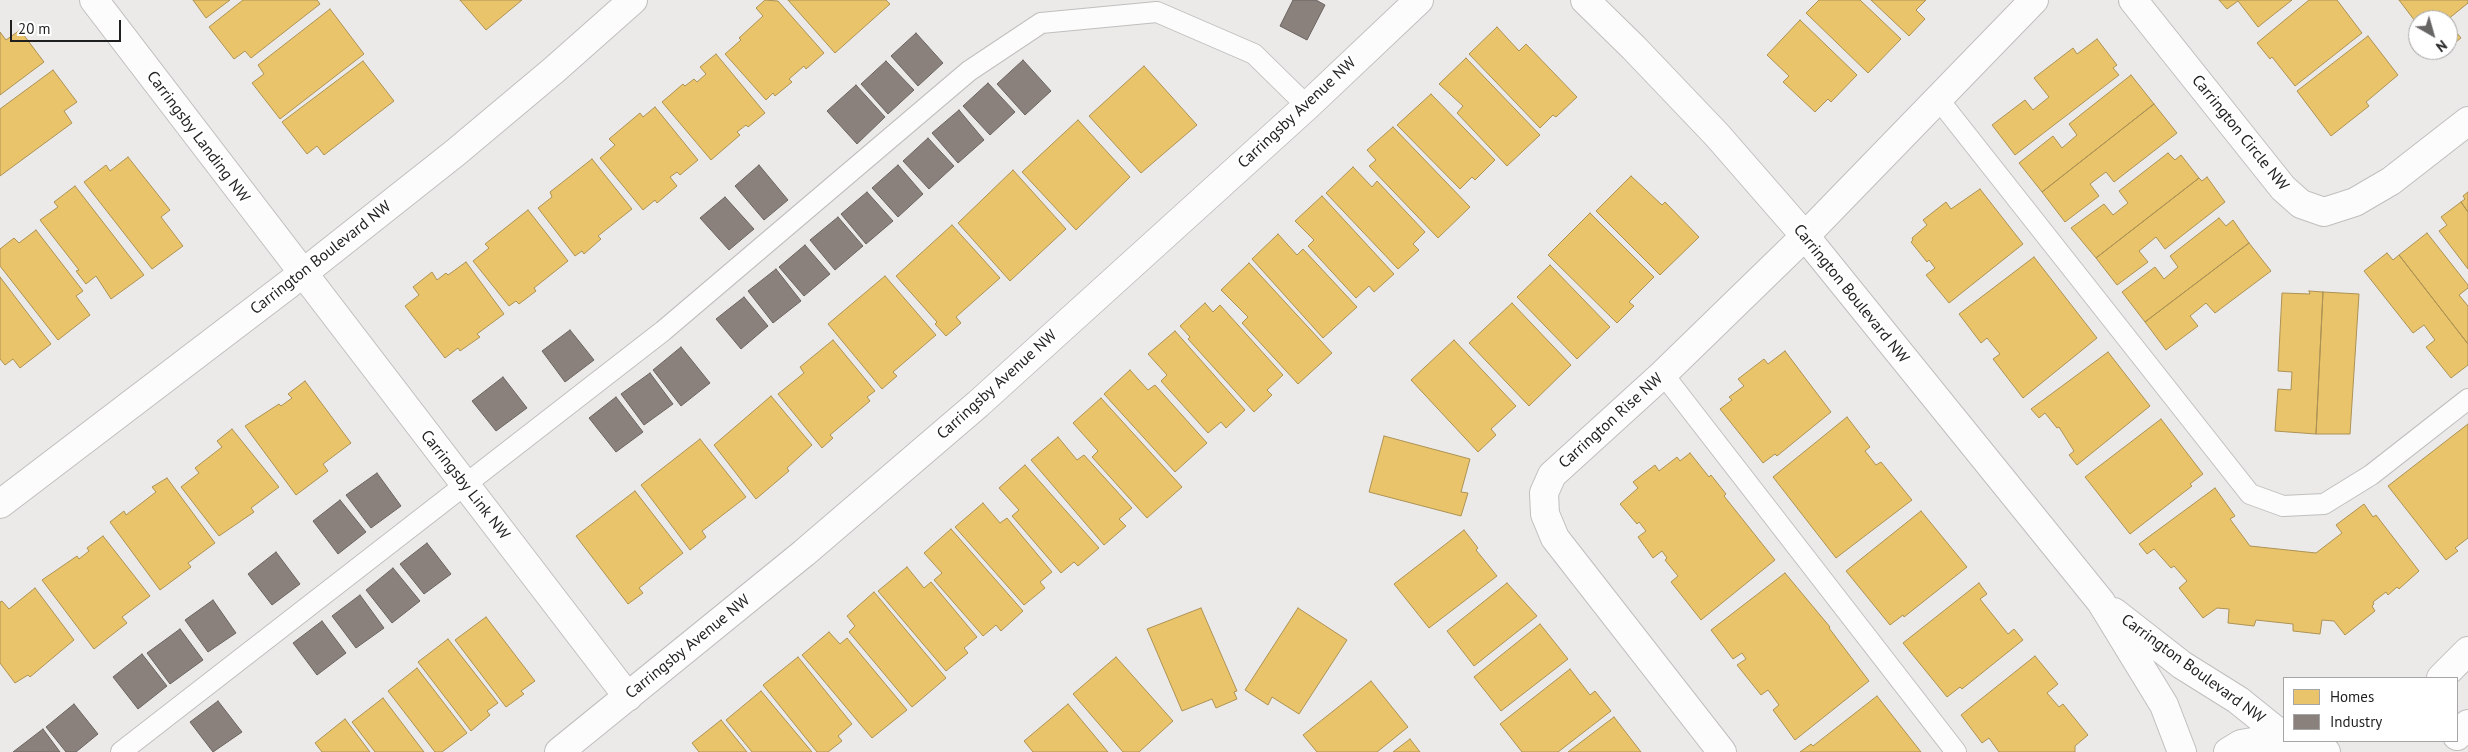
<!DOCTYPE html>
<style>
body{margin:0}
#map{position:relative;width:2468px;height:752px;overflow:hidden;background:#eceae8;font-family:"PT Sans",sans-serif}
canvas{display:block}
.legend{position:absolute;left:2283px;top:677px;width:175px;height:65px;box-sizing:border-box;background:#fff;border:1px solid #a5a5a5;margin:0;padding:6px 9px;list-style:none;font-size:15px;color:#1f1f1f}
.legend li{display:flex;align-items:center;gap:10px;height:25px}
.legend b{width:25px;border:1px solid #a5a5a5}
.north{position:absolute;left:2408px;top:10px;width:50px;height:50px;box-sizing:border-box;background:#fff;border:1px solid #a5a5a5;border-radius:50%;rotate:142deg;font-size:14px;font-weight:700;line-height:20px;text-align:center;color:#1f1f1f}
.north::after{content:'';display:block;margin:auto;width:18px;height:22px;background:#676665;clip-path:polygon(50% 0,100% 100%,50% 72%,0 100%)}
.scale{position:absolute;left:10px;top:20px;width:111px;height:22px;box-sizing:border-box;border:2px solid #1f1f1f;border-top:0;padding-left:6px;font-size:15px;line-height:18px;white-space:nowrap;color:#1f1f1f;-webkit-text-stroke:4px #fff;paint-order:stroke}
</style>
<div id="map">
<canvas width="2468" height="752"></canvas>
<ul class="legend">
<li><b style="height:14px;background:#e9c46a"></b>Homes</li>
<li><b style="height:14px;background:#8a817c"></b>Industry</li>
</ul>
<div class="north">N</div>
<div class="scale">20 m</div>
</div>
<script>
const context = document.querySelector('canvas').getContext('2d');
context.lineJoin = 'round';
function fillPath(path, color) {
  context.fillStyle = color;
  context.fill(path, 'evenodd');
}
function shape(rows) {
  const path = new Path2D();
  for (const r of rows) {
    path.moveTo(r[0], r[1]);
    for (let i = 2; i < r.length; i += 2) path.lineTo(r[i], r[i + 1]);
  }
  return path;
}
function trace(path, color, width, dash) {
  context.strokeStyle = color;
  context.lineWidth = width;
  context.lineCap = dash ? 'butt' : 'round';
  context.setLineDash(dash || []);
  context.stroke(path);
}
function label(font, color, halo, rows, align = 'center') {
  context.font = font + ' "PT Sans",sans-serif';
  context.lineWidth = 5;
  context.setLineDash([]);
  context.textBaseline = 'middle';
  context.strokeStyle = halo;
  context.fillStyle = color;
  for (const [text, x, y, turn = 0] of rows) {
    context.save();
    context.translate(x, y);
    context.rotate((+turn || 0) * Math.PI / 180);
    context.textAlign = isNaN(turn) ? turn : align;
    if (halo) context.strokeText(text, 0, 0);
    context.fillText(text, 0, 0);
    context.restore();
  }
}
const homes = shape([
 [193,0,230,0,206,18,193,0],
 [243,0,317,0,320,4,251,58,245,51,234,59,209,27,243,0],
 [460,0,522,0,486,30,460,0],
 [765,0,778,1,824,53,806,69,804,66,789,79,792,82,775,96,773,93,766,100,725,54,741,40,739,38,763,16,756,8,765,0],
 [788,0,886,0,890,4,835,53,788,0],
 [1819,0,1860,0,1901,39,1868,73,1806,13,1819,0],
 [1871,0,1926,0,1916,10,1925,19,1909,36,1871,0],
 [2219,0,2292,0,2258,27,2238,1,2227,9,2219,0],
 [2309,0,2337,0,2362,33,2295,86,2272,57,2270,59,2257,43,2309,0],
 [2399,0,2468,0,2468,3,2447,20,2418,20,2418,25,2399,0],
 [330,9,364,54,280,119,252,83,264,74,258,65,330,9],
 [1800,20,1857,75,1831,102,1828,99,1815,112,1783,82,1789,76,1767,55,1800,20],
 [2448,22,2461,38,2448,48,2448,22],
 [1497,27,1519,51,1526,44,1577,97,1556,117,1553,115,1540,128,1469,54,1497,27],
 [20,30,44,62,0,95,0,32,6,40,20,30],
 [2368,36,2398,75,2366,102,2369,106,2331,136,2297,91,2368,36],
 [2097,39,2117,65,2113,68,2119,75,2015,155,1992,125,2025,100,2033,110,2049,97,2034,78,2073,48,2077,54,2097,39],
 [716,54,765,113,748,127,746,125,737,132,740,135,711,160,662,102,683,84,685,86,694,79,697,82,706,74,700,67,716,54],
 [1466,58,1540,135,1507,166,1457,113,1463,106,1439,84,1466,58],
 [363,61,394,101,324,155,317,146,307,154,282,122,363,61],
 [1144,66,1197,125,1141,173,1089,116,1144,66],
 [53,70,77,102,64,111,72,123,0,176,0,109,53,70],
 [2131,75,2154,104,2042,192,2019,163,2053,136,2062,148,2077,135,2069,124,2131,75],
 [1431,94,1495,160,1475,180,1472,177,1460,189,1397,125,1431,94],
 [2154,104,2177,133,2114,182,2106,172,2090,184,2099,196,2065,222,2042,192,2154,104],
 [655,107,698,160,680,175,677,172,670,177,677,186,657,203,655,200,643,210,600,158,615,145,609,139,640,113,643,117,655,107],
 [1078,120,1130,177,1076,230,1022,172,1078,120],
 [1393,127,1470,207,1438,238,1369,166,1376,160,1367,150,1393,127],
 [2168,153,2175,160,2181,155,2199,178,2096,258,2071,228,2104,204,2113,215,2128,203,2119,191,2168,153],
 [128,157,170,210,161,217,183,246,152,269,84,182,106,165,110,171,128,157],
 [592,159,632,209,598,236,601,239,584,254,582,251,575,256,538,208,552,197,550,192,592,159],
 [1353,167,1372,187,1377,181,1425,232,1413,244,1419,250,1398,269,1326,193,1353,167],
 [1013,170,1066,229,1010,281,958,223,1013,170],
 [1631,176,1662,205,1665,202,1699,237,1660,275,1596,211,1631,176],
 [2207,177,2225,202,2165,249,2156,237,2139,251,2148,262,2117,285,2096,258,2199,178,2202,181,2207,177],
 [75,186,144,275,111,299,96,276,86,284,76,271,79,270,40,220,58,207,54,202,75,186],
 [1980,189,2023,244,1949,303,1926,275,1935,268,1929,260,1927,262,1911,242,1913,240,1912,238,1927,225,1923,220,1946,202,1951,209,1980,189],
 [2468,192,2468,212,2461,202,2465,199,2463,196,2468,192],
 [1322,196,1394,274,1374,292,1369,286,1356,298,1308,246,1314,240,1295,221,1322,196],
 [2461,202,2468,212,2468,269,2439,231,2447,225,2441,217,2461,202],
 [528,210,568,261,534,288,536,291,519,304,516,301,509,306,473,261,489,248,485,244,528,210],
 [1590,213,1654,277,1629,302,1634,306,1617,323,1548,255,1590,213],
 [2219,218,2226,226,2233,220,2249,243,2145,322,2122,292,2155,267,2164,279,2178,267,2170,256,2219,218],
 [952,225,1000,278,956,317,961,323,946,336,935,324,937,322,896,276,952,225],
 [36,230,83,291,76,296,90,315,58,340,0,266,0,249,14,238,19,243,36,230],
 [2427,233,2468,285,2468,288,2459,295,2468,306,2468,344,2399,255,2427,233],
 [1278,234,1297,255,1303,249,1357,307,1323,338,1252,259,1278,234],
 [2249,243,2271,271,2215,313,2206,303,2190,316,2198,326,2166,350,2145,322,2249,243],
 [2387,253,2393,260,2399,255,2468,344,2468,365,2451,378,2426,347,2435,340,2424,325,2413,333,2364,271,2387,253],
 [2034,257,2097,338,2023,398,1993,359,2000,354,1987,338,1981,343,1959,314,2034,257],
 [466,262,504,314,477,334,480,337,460,351,458,348,445,358,405,306,419,295,413,287,432,272,437,280,446,273,448,275,466,262],
 [1249,263,1332,353,1298,384,1242,323,1248,317,1221,290,1249,263],
 [1550,265,1610,327,1577,359,1517,297,1550,265],
 [885,276,936,335,893,372,897,376,882,389,828,324,885,276],
 [0,277,51,344,20,368,13,359,5,365,0,359,0,277],
 [2309,291,2323,292,2316,434,2275,431,2278,389,2291,390,2292,372,2278,371,2282,293,2310,294,2309,291],
 [2323,292,2359,294,2350,434,2316,434,2323,292],
 [1205,303,1213,312,1220,305,1283,375,1267,390,1272,395,1254,412,1188,339,1190,337,1180,326,1205,303],
 [1512,303,1571,365,1529,406,1469,343,1512,303],
 [1175,331,1245,410,1226,428,1221,422,1208,433,1161,381,1167,375,1148,354,1175,331],
 [833,340,875,391,867,397,870,401,830,435,833,438,822,448,778,394,804,373,800,367,833,340],
 [1454,340,1516,406,1491,429,1496,435,1478,452,1411,380,1454,340],
 [1785,351,1831,412,1777,456,1775,454,1763,463,1720,409,1732,400,1729,397,1744,386,1738,379,1764,359,1768,364,1785,351],
 [2108,352,2150,406,2077,465,2069,455,2074,451,2059,427,2057,428,2045,413,2039,418,2031,409,2108,352],
 [1130,370,1148,390,1155,385,1207,443,1175,472,1104,394,1130,370],
 [305,381,351,443,323,464,328,471,296,495,245,426,279,404,281,406,292,398,288,394,305,381],
 [771,396,812,445,787,468,789,471,756,499,714,445,771,396],
 [1101,398,1182,487,1147,518,1092,457,1098,451,1073,423,1101,398],
 [1847,417,1870,447,1865,451,1876,465,1881,462,1912,500,1836,558,1773,477,1847,417],
 [2161,419,2203,474,2190,484,2192,486,2130,534,2085,477,2161,419],
 [2468,424,2468,538,2455,548,2458,551,2446,560,2388,486,2468,424],
 [232,429,279,487,251,508,254,512,219,536,181,487,199,473,195,468,222,447,217,441,232,429],
 [1384,436,1470,459,1461,492,1468,493,1461,516,1369,492,1384,436],
 [1058,437,1077,460,1084,455,1132,508,1119,519,1126,526,1104,545,1031,460,1058,437],
 [700,439,746,497,702,531,706,537,690,550,641,485,700,439],
 [1690,453,1709,477,1711,475,1726,494,1724,496,1775,560,1701,620,1671,582,1678,576,1665,560,1667,558,1662,551,1653,558,1638,537,1646,531,1639,522,1637,524,1620,504,1638,488,1633,482,1655,465,1659,471,1677,457,1680,461,1690,453],
 [1025,465,1099,548,1078,566,1074,562,1061,573,1012,516,1019,510,999,488,1025,465],
 [167,478,215,543,188,563,191,567,160,590,110,522,124,511,126,515,156,492,152,487,167,478],
 [2215,488,2235,516,2230,519,2250,546,2316,553,2342,533,2336,525,2364,504,2373,517,2376,515,2419,571,2399,589,2397,587,2388,595,2386,592,2373,602,2374,604,2372,606,2375,611,2345,635,2334,621,2322,620,2320,634,2293,631,2293,624,2256,620,2254,626,2228,623,2229,609,2217,608,2203,618,2179,588,2187,581,2174,566,2171,568,2154,549,2147,554,2139,544,2215,488],
 [635,491,683,553,639,588,643,593,628,604,576,536,635,491],
 [983,503,1000,523,1007,518,1052,572,1040,582,1045,588,1024,605,955,527,983,503],
 [1921,511,1967,567,1904,617,1903,615,1890,625,1846,571,1921,511],
 [951,529,1023,611,1001,631,996,625,983,636,934,580,942,573,924,553,951,529],
 [1464,530,1478,548,1476,550,1497,576,1429,628,1394,584,1464,530],
 [103,536,150,596,122,617,127,623,94,649,42,580,77,556,79,559,89,551,87,548,103,536],
 [907,567,924,588,931,582,977,637,964,648,968,653,946,671,878,591,907,567],
 [1785,573,1830,627,1829,628,1869,681,1795,740,1773,710,1779,705,1768,690,1761,695,1737,665,1746,659,1742,653,1733,659,1711,630,1785,573],
 [1507,583,1537,616,1474,666,1447,631,1507,583],
 [1979,583,1987,594,1980,599,2008,634,2014,629,2023,640,1962,689,1960,687,1947,697,1903,643,1979,583],
 [35,588,74,640,30,677,28,675,15,683,0,663,0,602,2,601,9,609,35,588],
 [874,592,946,678,912,707,849,632,855,626,847,616,874,592],
 [1201,608,1237,691,1234,692,1237,699,1216,708,1212,699,1182,711,1147,629,1201,608],
 [1298,608,1347,640,1299,714,1272,697,1268,705,1245,690,1298,608],
 [486,617,535,681,521,691,524,694,506,707,455,640,486,617],
 [1540,624,1568,659,1501,711,1474,677,1540,624],
 [829,632,840,644,847,638,907,710,872,738,802,655,829,632],
 [448,639,498,703,487,711,490,715,471,731,418,662,448,639],
 [2035,656,2058,684,2047,693,2059,707,2063,704,2088,735,2075,746,2075,752,1999,752,1989,738,1982,743,1961,715,2035,656],
 [798,657,852,724,838,736,842,741,828,752,817,752,763,685,798,657],
 [1116,657,1173,721,1139,752,1123,752,1073,694,1116,657],
 [417,668,467,733,442,752,435,752,388,691,417,668],
 [1570,669,1590,695,1595,691,1611,711,1558,752,1522,752,1500,724,1570,669],
 [1371,681,1408,727,1377,752,1317,752,1303,735,1371,681],
 [761,691,812,752,752,752,726,720,761,691],
 [1877,696,1921,752,1800,752,1811,744,1813,746,1877,696],
 [383,698,424,752,375,752,352,722,383,698],
 [1068,704,1108,752,1033,752,1024,741,1068,704],
 [1614,717,1641,752,1568,752,1614,717],
 [345,719,370,752,322,752,315,743,345,719],
 [721,720,747,752,699,752,692,743,721,720],
 [1410,739,1420,752,1393,752,1410,739]
]);
const industry = shape([
 [1293,0,1316,0,1325,5,1307,40,1280,26,1293,0],
 [916,33,943,63,918,86,891,56,916,33],
 [1023,60,1051,91,1025,115,997,84,1023,60],
 [886,61,914,90,888,114,861,84,886,61],
 [988,83,1015,112,990,135,963,106,988,83],
 [856,85,885,117,857,144,827,111,856,85],
 [959,110,984,140,958,163,932,133,959,110],
 [928,138,954,166,929,189,903,161,928,138],
 [759,165,788,200,764,220,735,186,759,165],
 [898,165,923,194,898,217,872,188,898,165],
 [867,192,893,221,866,244,841,214,867,192],
 [725,197,754,229,729,250,700,218,725,197],
 [838,217,863,246,835,270,810,240,838,217],
 [805,245,830,274,804,296,779,267,805,245],
 [776,269,801,301,773,323,748,291,776,269],
 [744,297,768,326,741,349,716,319,744,297],
 [570,330,594,360,565,382,542,351,570,330],
 [681,347,710,383,681,406,653,370,681,347],
 [650,373,673,404,644,425,621,394,650,373],
 [503,377,527,408,496,431,472,401,503,377],
 [616,397,643,432,616,452,589,418,616,397],
 [377,473,401,506,371,528,346,495,377,473],
 [340,500,366,532,338,554,313,521,340,500],
 [427,543,451,574,424,594,400,564,427,543],
 [276,552,300,584,272,605,248,574,276,552],
 [393,568,420,601,392,623,366,590,393,568],
 [360,595,384,628,356,648,332,616,360,595],
 [213,600,236,633,208,652,185,620,213,600],
 [322,621,346,653,317,675,293,643,322,621],
 [180,629,203,660,170,684,147,653,180,629],
 [142,654,167,686,138,709,113,677,142,654],
 [218,701,242,732,213,752,190,722,218,701],
 [74,704,98,734,76,752,66,752,46,727,74,704],
 [43,729,60,752,13,752,43,729]
]);
const service = shape([
 [1939,100,2250,494,2283,506,2324,504,2371,475,2468,399],
 [1663,374,1956,752],
 [121,752,663,331,969,71,1041,23,1157,12,1254,54,1307,106]
]);
const minor = shape([
 [94,0,628,697],
 [2133,0,2283,188,2301,204,2324,212,2355,202,2391,181,2468,121],
 [559,752,804,553,978,404,1307,106,1419,0],
 [1722,752,1555,538,1545,514,1544,493,1552,475,1663,374,1805,236,2034,0]
]);
const tertiary = shape([
 [1585,0,1634,48,1717,135,1805,236,2101,602,2164,705,2182,752],
 [0,504,302,274,455,153,554,70,633,0],
 [2114,612,2182,665,2238,700,2284,737],
 [2441,678,2468,651],
 [2457,736,2468,724],
 [2297,741,2326,752],
 [2228,752,2241,744,2264,740,2284,740]
]);
const streetNames = [
 ["Carringsby Avenue NW",1297,113,-43],
 ["Carrington Circle NW",2240,133,51],
 ["Carringsby Landing NW",198,137,53],
 ["Carrington Boulevard NW",321,258,-38],
 ["Carrington Boulevard NW",1851,294,51],
 ["Carringsby Avenue NW",997,385,-42],
 ["Carrington Rise NW",1611,421,-42],
 ["Carringsby Link NW",465,485,52],
 ["Carringsby Avenue NW",688,647,-39],
 ["Carrington Boulevard NW",2193,669,36]
];
fillPath(homes, '#e9c46a');
trace(homes, '#ac9254', 1);
fillPath(industry, '#8a817c');
trace(industry, '#6a6460', 1);
trace(service, '#c0bfbe', 22);
trace(minor, '#c0bfbe', 30);
trace(tertiary, '#c0bfbe', 30);
trace(service, '#fcfcfc', 20);
trace(minor, '#fcfcfc', 28);
trace(tertiary, '#fcfcfc', 28);
label('16px', '#1f1f1f', '#fff', streetNames);
</script>
